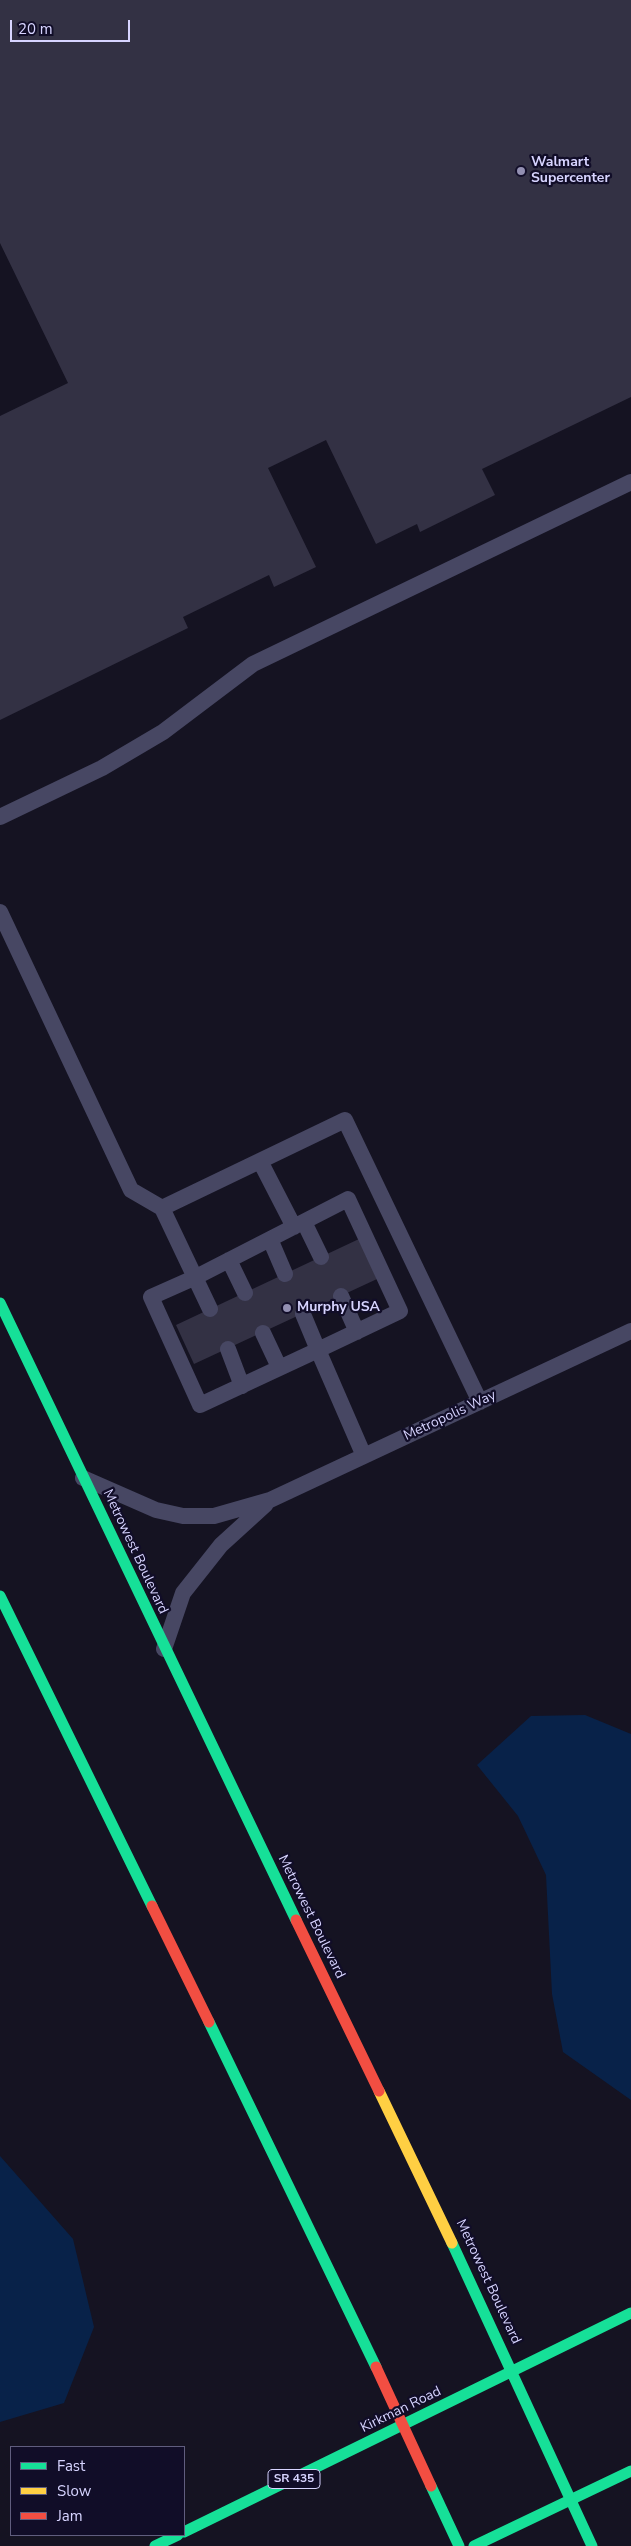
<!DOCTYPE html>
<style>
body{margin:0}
#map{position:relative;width:631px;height:2546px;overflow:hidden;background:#151322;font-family:"Nunito Sans",sans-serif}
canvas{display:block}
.legend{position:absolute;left:10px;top:2446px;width:175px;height:90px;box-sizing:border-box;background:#110d28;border:1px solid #605d7e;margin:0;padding:6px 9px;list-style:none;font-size:15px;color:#d7d4ff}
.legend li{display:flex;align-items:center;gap:10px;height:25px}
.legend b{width:25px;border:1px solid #605d7e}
.scale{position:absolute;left:10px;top:20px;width:120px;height:22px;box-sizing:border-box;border:2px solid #d7d4ff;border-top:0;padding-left:6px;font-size:15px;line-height:18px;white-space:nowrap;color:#d7d4ff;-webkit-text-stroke:4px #110d28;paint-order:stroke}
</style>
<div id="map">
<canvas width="631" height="2546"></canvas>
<ul class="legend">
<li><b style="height:6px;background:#16e098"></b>Fast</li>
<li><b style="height:6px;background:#ffcf43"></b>Slow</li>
<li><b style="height:6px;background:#f24e42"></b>Jam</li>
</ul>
<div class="scale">20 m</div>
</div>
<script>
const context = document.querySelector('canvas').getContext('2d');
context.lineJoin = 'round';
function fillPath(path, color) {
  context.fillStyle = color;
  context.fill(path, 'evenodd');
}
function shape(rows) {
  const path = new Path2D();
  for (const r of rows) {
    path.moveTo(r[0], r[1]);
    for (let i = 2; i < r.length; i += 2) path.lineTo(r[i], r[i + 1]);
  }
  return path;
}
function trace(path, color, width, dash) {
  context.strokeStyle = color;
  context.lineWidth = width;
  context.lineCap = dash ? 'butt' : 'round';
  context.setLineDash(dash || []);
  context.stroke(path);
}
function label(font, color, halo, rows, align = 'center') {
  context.font = font + ' "Nunito Sans",sans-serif';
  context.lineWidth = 4.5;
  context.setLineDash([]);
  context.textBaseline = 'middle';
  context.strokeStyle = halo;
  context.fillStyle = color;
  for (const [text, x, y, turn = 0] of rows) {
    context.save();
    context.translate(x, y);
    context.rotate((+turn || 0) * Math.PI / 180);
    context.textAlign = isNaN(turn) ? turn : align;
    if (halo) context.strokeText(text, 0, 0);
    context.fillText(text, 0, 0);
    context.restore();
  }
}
const water = shape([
 [585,1715,631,1734,631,2100,563,2052,552,1994,546,1875,518,1816,477,1765,531,1716],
 [0,2156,73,2239,94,2327,64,2403,0,2422]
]);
const building = shape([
 [0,0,631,0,631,397,482,469,495,495,420,532,417,524,376,544,326,440,268,468,316,567,274,587,269,575,183,617,188,628,0,720,0,416,68,383,0,243],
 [359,1239,377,1279,194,1364,176,1325]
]);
const lane = shape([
 [0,817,102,768,163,732,253,664,631,482],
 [0,912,131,1190,162,1208,345,1120,480,1402],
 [260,1161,294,1227],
 [162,1208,210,1309],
 [304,1222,321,1257],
 [270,1239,285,1274],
 [229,1260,245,1293],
 [341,1296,357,1332],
 [303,1314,318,1350,200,1405,151,1297,196,1277,348,1199,400,1311,318,1350,364,1456],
 [263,1333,279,1367],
 [228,1349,242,1386],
 [83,1478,156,1510,183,1516,214,1516,270,1500,631,1331],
 [164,1649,183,1593,221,1545,266,1504]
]);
const fast = shape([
 [0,1303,296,1920],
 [0,1596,152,1906],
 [209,2022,376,2367],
 [452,2243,592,2546],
 [431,2486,459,2546],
 [184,2532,631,2313],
 [155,2546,178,2535],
 [474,2546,631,2471]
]);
const slow = shape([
 [379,2091,452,2243]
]);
const jam = shape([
 [152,1906,209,2022],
 [296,1920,379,2091],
 [376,2367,431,2486]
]);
const markers = [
 [521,171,5,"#9390b2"],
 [287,1308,5,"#9390b2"]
];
const shields = [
 [294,2479,52]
];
const shieldNames = [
 ["SR 435",294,2479]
];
const poiNames = [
 ["Walmart",531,163],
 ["Supercenter",531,179],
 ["Murphy USA",297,1308]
];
const streetNames = [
 ["Metropolis Way",450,1416,-25],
 ["Metrowest Boulevard",135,1552,65],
 ["Metrowest Boulevard",311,1917,64],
 ["Metrowest Boulevard",488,2282,65],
 ["Kirkman Road",401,2410,-26]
];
fillPath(water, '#082249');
fillPath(building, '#333144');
trace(lane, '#474763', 16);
trace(fast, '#16e098', 11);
trace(slow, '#ffcf43', 11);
trace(jam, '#f24e42', 11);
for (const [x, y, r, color] of markers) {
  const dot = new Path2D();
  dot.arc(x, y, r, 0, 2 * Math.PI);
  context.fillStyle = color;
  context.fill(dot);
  trace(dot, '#110d28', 2);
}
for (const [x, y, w] of shields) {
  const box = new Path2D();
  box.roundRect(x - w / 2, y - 9.5, w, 19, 4);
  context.fillStyle = '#110d28';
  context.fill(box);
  trace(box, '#d7d4ff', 1);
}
label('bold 12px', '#d7d4ff', null, shieldNames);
label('bold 14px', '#d7d4ff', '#110d28', poiNames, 'left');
label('14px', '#d7d4ff', '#110d28', streetNames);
</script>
